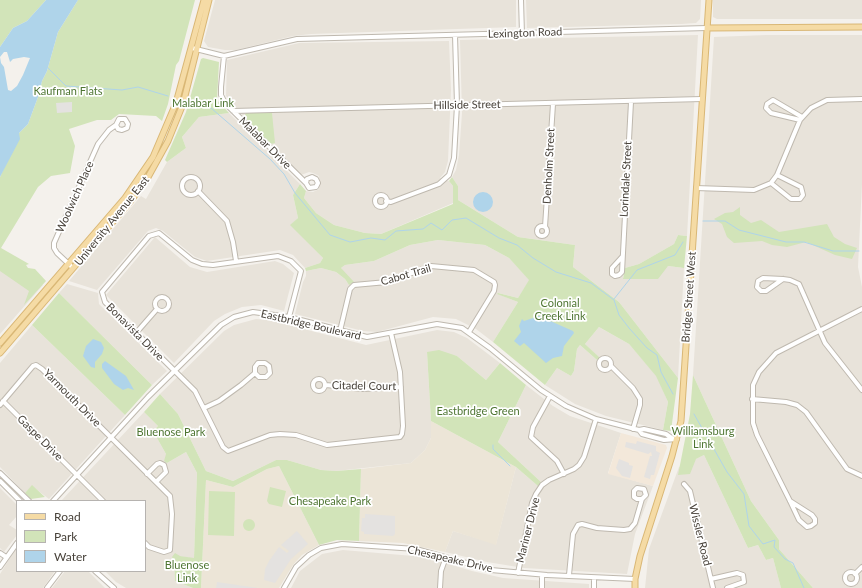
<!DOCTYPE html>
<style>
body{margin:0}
#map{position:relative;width:862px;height:588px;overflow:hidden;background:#f4f1ec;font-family:Lato,sans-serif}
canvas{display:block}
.legend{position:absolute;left:16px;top:500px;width:130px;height:72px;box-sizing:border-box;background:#fff;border:1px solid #b6b3b0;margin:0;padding:5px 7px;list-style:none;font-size:12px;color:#48423a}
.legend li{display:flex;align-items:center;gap:8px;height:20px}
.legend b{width:20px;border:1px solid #b6b3b0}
</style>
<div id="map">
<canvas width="862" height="588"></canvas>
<ul class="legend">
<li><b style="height:5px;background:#f5dba5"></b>Road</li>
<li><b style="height:11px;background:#d2e4b9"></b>Park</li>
<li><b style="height:11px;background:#afd4ea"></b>Water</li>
</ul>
</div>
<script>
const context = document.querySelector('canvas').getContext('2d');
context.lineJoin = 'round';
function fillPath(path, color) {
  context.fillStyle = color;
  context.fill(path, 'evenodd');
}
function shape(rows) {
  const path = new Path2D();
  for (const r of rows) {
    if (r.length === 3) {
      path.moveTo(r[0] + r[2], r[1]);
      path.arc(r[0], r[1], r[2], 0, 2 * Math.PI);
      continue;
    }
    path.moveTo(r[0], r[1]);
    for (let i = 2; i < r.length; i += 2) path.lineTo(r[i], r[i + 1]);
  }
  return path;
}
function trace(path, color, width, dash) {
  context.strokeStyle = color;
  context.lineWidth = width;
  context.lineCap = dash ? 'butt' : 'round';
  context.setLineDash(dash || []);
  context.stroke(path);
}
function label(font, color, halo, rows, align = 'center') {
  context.font = font + ' Lato,sans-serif';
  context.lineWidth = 3.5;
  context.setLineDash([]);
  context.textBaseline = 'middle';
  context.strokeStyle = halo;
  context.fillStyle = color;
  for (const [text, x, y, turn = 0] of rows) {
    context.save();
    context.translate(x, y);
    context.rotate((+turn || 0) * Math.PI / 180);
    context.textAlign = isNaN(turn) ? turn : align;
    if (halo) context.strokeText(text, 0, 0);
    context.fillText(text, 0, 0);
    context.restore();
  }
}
const residential = shape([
 [215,0,516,0,516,27,311,34,293,36,236,50,225,50,208,47,204,41],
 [526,0,701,0,700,19,696,23,681,24,527,28],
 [713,0,862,0,862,19,717,19,713,17],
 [698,35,687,236,678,235,674,244,639,264,625,268,623,278,638,278,668,266,684,268,678,378,619,302,573,267,575,245,518,237,458,200,458,186,452,177,456,170,459,155,462,113,460,40],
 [766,35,862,35,862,184,858,267,862,287,862,588,813,588,779,549,779,540,751,501,693,375,714,37],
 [449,41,451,90,448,161,445,172,440,178,449,181,453,186,453,203,381,234,365,233,334,225,316,213,304,198,306,191,313,192,319,189,319,176,313,173,309,172,301,175,244,117,226,96,227,60,299,43],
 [229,113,300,184,293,195,298,218,291,225,323,258,320,263,305,268,293,255,280,250,207,261,195,257,163,231,156,228,148,231,97,290,69,281,141,196,146,199,167,162,186,148,182,137,199,117],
 [155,237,190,267,207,272,275,261,283,264,294,273,284,311,261,305,242,307,225,314,214,321,174,363,106,295],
 [438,240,485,245,509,258,530,280,518,298,498,293,498,294,518,302,493,342,476,329,456,319,433,317,377,332,363,331,295,314,303,282,306,276,306,271,321,268,336,272,345,279,349,285,341,268,345,265,374,261,410,245],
 [0,262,43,285,0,334],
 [67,284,98,293,99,304,167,371,152,385,59,293],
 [256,319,269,320,366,345,437,330,454,332,467,338,500,363,486,380,457,356,427,352,431,421,431,438,425,450,411,463,336,471,321,470,287,460,276,460,233,481,206,471,178,414,160,394,224,331,234,325],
 [32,325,125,415,49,499,32,486,25,493,0,467,0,363],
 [599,327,629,344,657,376,668,402,663,430,606,416,575,404,545,385,557,368,571,376,574,371,577,349,580,345,597,360,599,358,585,344],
 [526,385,553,406,570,416,621,433,608,473,653,486,635,534,627,574,524,568,487,562,445,552,453,531,496,544,516,467,537,485,541,482,498,442],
 [144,412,158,426,153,431,166,454,167,463,186,452,197,473,194,559,180,556,174,561,175,581,193,588,126,588,116,582,105,571,145,571,145,501,61,501],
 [704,455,748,548,758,545,766,560,773,558,781,588,645,588,649,549,679,467],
 [0,488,17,505,17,516,9,525,17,530,17,535,4,552,0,548],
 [17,547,17,571,55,571,43,588,0,588,0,574],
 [343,550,425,557,472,571,503,578,589,584,589,588,291,588,300,571,322,554],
 [65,571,88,571,105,588,52,588]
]);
const commercial = shape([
 [621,433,666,445,667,448,653,486,608,474]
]);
const education = shape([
 [431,421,516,467,496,545,453,531,445,552,403,543,359,541,361,469,411,463,425,450,431,438],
 [279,466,319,545,302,555,293,565,279,588,201,588,206,480,233,487,267,469]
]);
const green = shape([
 [0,0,46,0,27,21,13,28,0,47],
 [78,0,195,0,179,61,176,65,168,104,162,121,156,116,119,114,111,120,97,120,69,129,75,146,70,173,51,176,38,187,1,248,29,264,26,265,28,268,35,269,46,281,24,305,29,291,0,271,0,177,19,133,28,124,38,97,42,81,47,71,58,32],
 [203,58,219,62,217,100,229,113,199,117,182,137,186,148,167,162,165,160,186,112,201,59],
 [246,113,272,113,275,143,271,144,244,117],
 [452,177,458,186,458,200,518,237,575,245,573,267,619,302,678,378,671,431,663,430,668,402,656,376,629,344,599,327,585,344,600,358,597,360,580,345,577,349,574,371,571,376,557,368,545,385,493,342,518,302,497,294,498,293,518,298,529,280,509,258,485,245,438,240,410,245,374,261,345,265,341,268,354,282,349,285,345,279,336,272,321,268,306,271,305,268,320,263,323,258,290,225,298,218,293,195,300,184,306,191,304,198,316,213,334,225,365,233,381,234,453,204,453,186,449,181],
 [740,207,740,215,751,223,761,220,779,232,827,224,834,237,845,244,857,248,852,259,835,255,806,242,787,247,772,245,762,241,734,243,727,237,722,224,714,219,725,213,733,212],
 [678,235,687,236,684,268,668,266,658,279,623,279,625,268,639,264,674,244],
 [59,293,152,385,125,415,32,325],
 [439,350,457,356,486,380,500,363,526,385,498,442,541,482,538,486,516,467,431,421,427,352],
 [693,375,751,501,779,540,779,549,813,588,781,588,773,558,766,560,758,545,748,548,704,455,696,459,690,474,678,475,690,414],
 [160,394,178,414,206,471,233,481,276,460,287,460,321,470,336,471,361,469,359,541,337,540,319,545,279,466,267,469,233,487,206,480,201,588,193,588,175,581,174,561,172,557,175,553,180,556,194,558,197,473,186,452,167,463,164,461,166,454,153,431,158,426,144,412],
 [32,485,45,497,31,499,25,493],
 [270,487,286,491,282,507,269,504,267,501],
 [209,491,235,492,234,536,208,535],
 [249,525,6]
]);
const parking = shape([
 [72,102,72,112,57,113,56,103],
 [637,441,656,446,656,451,660,453,654,475,651,475,650,479,644,477,650,456,652,456,651,452,648,454,625,447,626,442,636,444],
 [619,459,629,463,629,465,633,466,630,478,622,476,616,468],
 [365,514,395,516,395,534,393,536,364,534,364,532,361,531,362,518,365,518],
 [297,531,308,544,291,559,275,583,264,580,265,569,269,561,279,547,287,553,289,551,281,545],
 [217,582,258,588,216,588]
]);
const water = shape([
 [46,0,78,0,58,32,47,71,42,81,38,97,28,124,19,133,20,139,0,177,0,47,13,28,27,21],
 [4,52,7,52,10,62,13,59,24,57,30,58,23,75,17,86,11,91,8,90,4,67,1,63,0,57],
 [483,202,10],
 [539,316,573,331,574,333,564,346,562,356,553,358,546,363,524,343,520,346,514,341,521,332,519,326,522,319,524,321],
 [93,339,101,342,104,348,102,354,95,362,95,368,91,367,83,356,86,346],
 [105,361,126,376,134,390,128,388,123,390,114,384,102,368,102,364]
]);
const stream = shape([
 [48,68,66,86,122,90,138,87,168,96],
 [194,103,211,108,270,159,284,174,295,193,330,235,350,242,371,238,385,240,396,231,423,229,431,223,442,230,452,220,466,218,499,238,517,245,533,258,556,272,591,283,614,300,619,315,629,328,647,348,657,355,661,372,673,394],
 [703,221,725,221,739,230,786,242,804,242,833,251,859,251],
 [614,299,637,270,675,255,683,242],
 [694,414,727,472,744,494,749,526,763,544,775,540,774,547,785,559,793,563,804,588],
 [493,445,493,449,510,466]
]);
const minor = shape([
 [521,0,522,34],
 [192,48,224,56,297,39,707,28],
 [224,56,221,87,221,95,225,103,306,183,309,188,316,187,318,183,316,179,312,177,307,179,306,183],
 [233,111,702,99],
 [800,120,771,113,766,108,767,104,773,100,802,117],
 [191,186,9],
 [771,183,791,199,800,199,803,195,801,187,777,175],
 [696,188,754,190,771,183,777,175,800,120,811,108,827,100,862,99],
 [198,191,227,221,233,242,236,261],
 [381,201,6],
 [386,201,391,202,439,184,449,175,454,158,457,105,455,35],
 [542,231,5],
 [545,227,553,104],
 [622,257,612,268,612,274,615,276,619,275,622,272,631,102],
 [73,268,57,253,54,248,54,243,98,144,109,130,116,125,119,119,125,119,128,124,127,128,122,130,118,129,116,125],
 [783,279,766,291,761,291,757,287,758,281,763,278,783,279,790,280,799,284,825,343,862,390],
 [162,304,7],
 [289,317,301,271,291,261,278,256,213,265,202,264,192,260,159,233,149,236,102,292,105,302,195,391,223,447,228,451,270,435,280,434,296,435,327,445,400,437,402,434,403,426,400,372,391,333],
 [340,331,350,289,354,285,387,282,431,266,474,270,494,282,495,285,494,291,469,332],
 [136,333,157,309],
 [605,364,6],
 [611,366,633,388,640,399,640,405,633,429],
 [319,385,6],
 [326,385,363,389,401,387],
 [550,396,533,427,531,437,557,461,564,474],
 [752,399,786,402,797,405,806,412,847,469,862,476],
 [3,401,103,501],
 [0,405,33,366,36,365,42,369,170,496,172,514,170,550,164,552,149,547,145,543],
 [204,408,219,401,241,385,255,373,255,367,258,363,265,363,269,366,270,373,266,377,259,377,255,373],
 [639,430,644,429,666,434,673,439],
 [0,473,29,501],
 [147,474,157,464,160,463,164,465,166,472,156,482],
 [0,481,20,501],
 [684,484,690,491,713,588],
 [53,501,148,397,221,325,234,317,253,312,289,317,367,337,437,324,462,328,490,348,541,390,566,406,596,419,639,430,642,434,664,440,677,439],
 [790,501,812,515,815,519,815,523,811,526,807,527,799,520,790,501,757,435,753,423,753,385,759,372,776,353,862,309],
 [0,553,6,557],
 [0,567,17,543],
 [95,571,114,588],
 [851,578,6],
 [518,573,532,503,536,494,542,485,549,480,574,469,579,465,584,457,596,419],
 [855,574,862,567],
 [569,575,573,534,578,525,582,524,597,528,624,530,630,529,635,523,642,499,646,495,644,489,637,488,634,491,634,497,637,499,642,499],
 [594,578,594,588],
 [711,579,737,573,743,575,744,582,727,588],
 [47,588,60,571],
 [284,588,296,567,309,555,321,548,342,544,416,549,491,570,547,575,635,579],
 [440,588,441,571,446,557],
 [542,588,542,575]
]);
const major = shape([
 [707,28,862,27],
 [0,343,125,198,153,157,176,103,204,0],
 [0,353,130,202,147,179,168,141,183,104,209,0],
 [635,588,635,579,640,556,672,456,681,421,709,0]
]);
const streetNames = [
 ["Lexington Road",525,33,-2],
 ["Hillside Street",467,105,-1],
 ["Malabar Drive",265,143,45],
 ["Denholm Street",549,166,-87],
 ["Lorindale Street",626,179,-87],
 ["Woolwich Place",75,197,-66],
 ["University Avenue East",112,221,-51],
 ["Cabot Trail",406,275,-16],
 ["Bridge Street West",689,297,-86],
 ["Eastbridge Boulevard",311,325,13],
 ["Bonavista Drive",135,332,45],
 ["Citadel Court",364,386,1],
 ["Yarmouth Drive",72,398,45],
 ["Gaspe Drive",40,438,45],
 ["Mariner Drive",528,530,-76],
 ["Wissler Road",700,535,76],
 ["Chesapeake Drive",450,559,13]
];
const parkNames = [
 ["Kaufman Flats",68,91],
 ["Malabar Link",203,103],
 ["Colonial",560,303],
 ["Creek Link",560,316],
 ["Eastbridge Green",478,411],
 ["Williamsburg",703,431],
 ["Link",703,444],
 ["Bluenose Park",171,432],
 ["Chesapeake Park",330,501],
 ["Bluenose",187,565],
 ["Link",187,578]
];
fillPath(residential, '#e8e3da');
fillPath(commercial, '#f3e8da');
fillPath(education, '#ece5d7');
fillPath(green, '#d2e4b9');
fillPath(parking, '#e4e2e0');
fillPath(water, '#afd4ea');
trace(stream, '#afd4ea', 1);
trace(minor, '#bfb9af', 6);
trace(major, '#d9b775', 7);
trace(minor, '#fff', 4);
trace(major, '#f5dba5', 5);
label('11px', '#48423a', '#fff', streetNames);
label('11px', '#4e7532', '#fff', parkNames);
</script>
